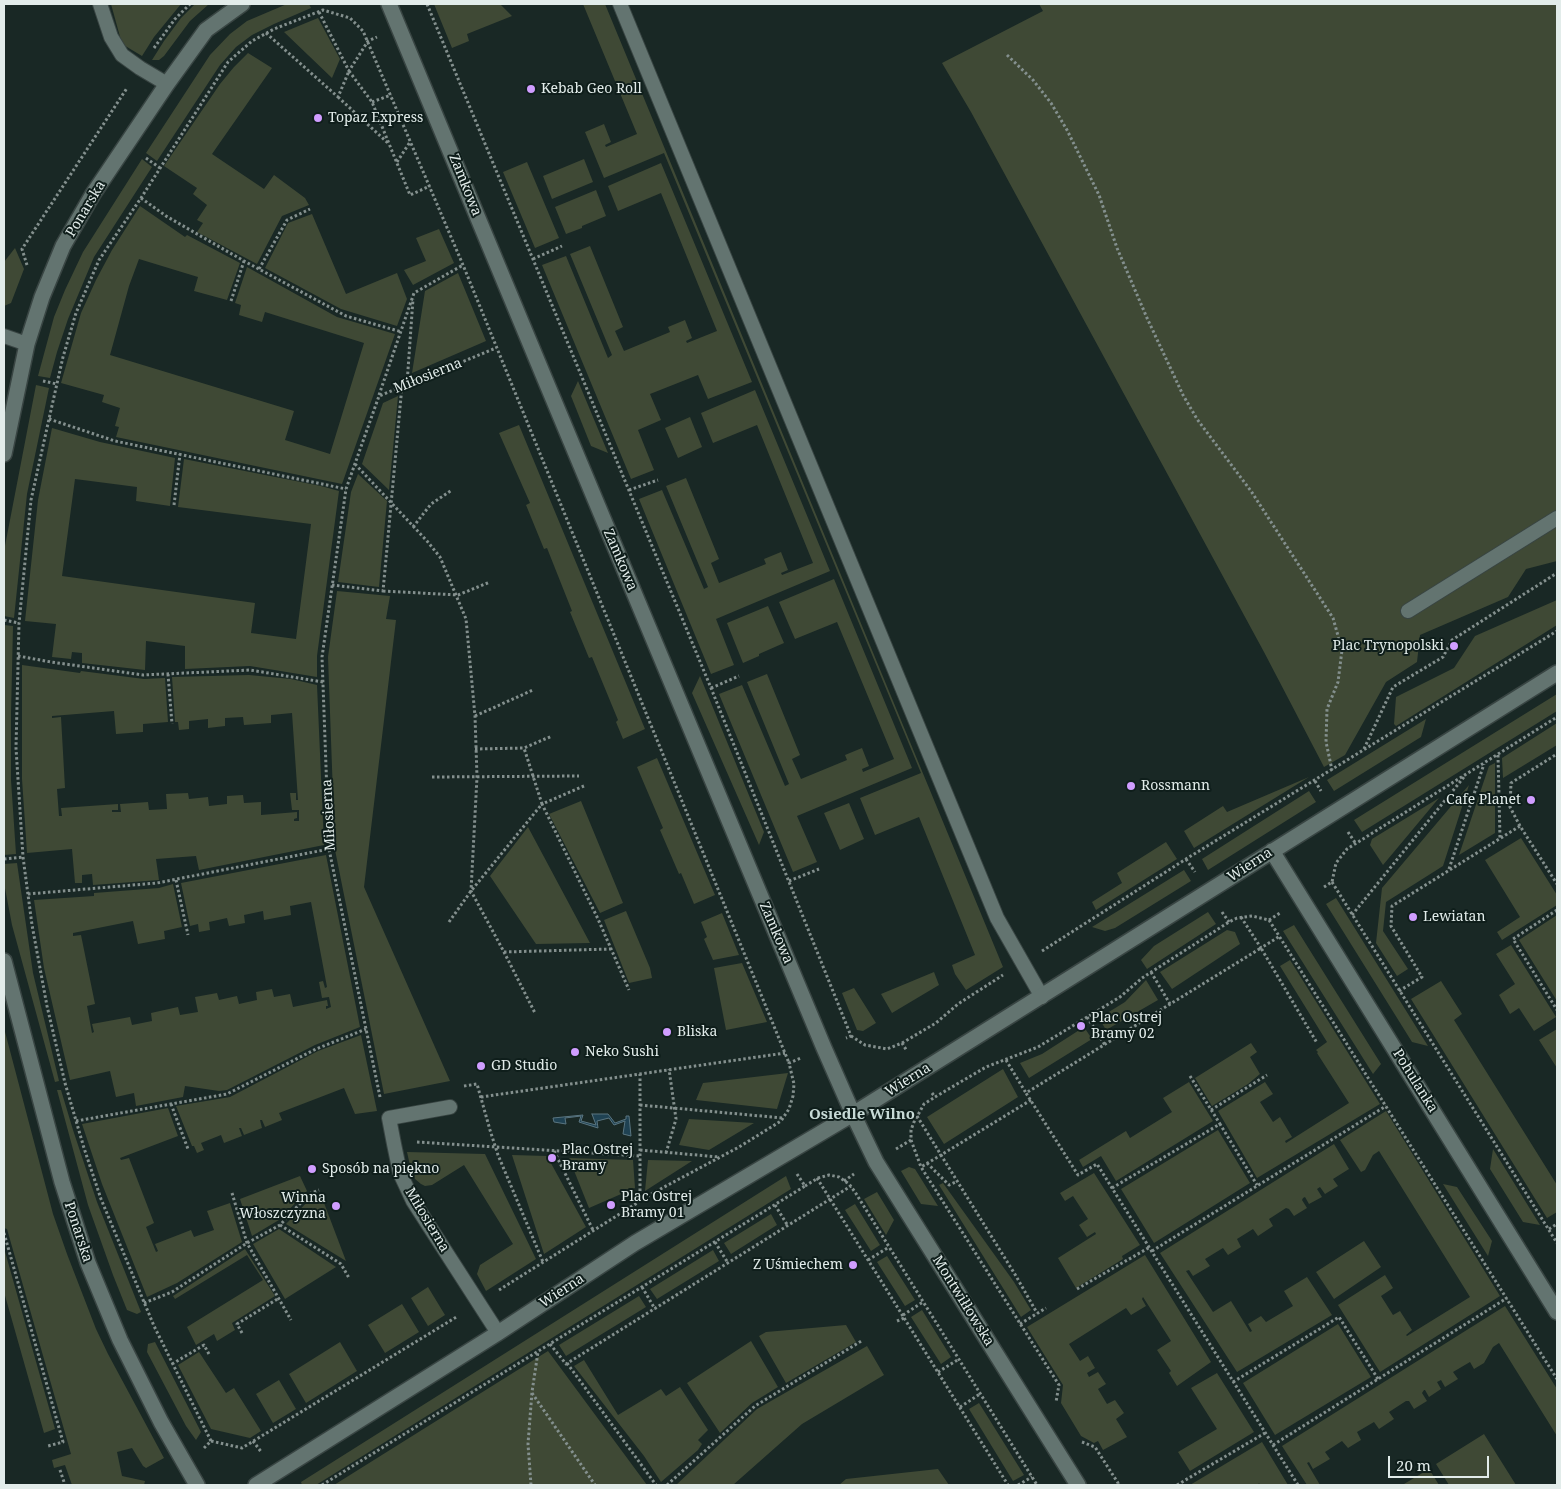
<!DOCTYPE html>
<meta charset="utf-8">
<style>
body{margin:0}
#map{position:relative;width:1561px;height:1489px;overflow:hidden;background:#192825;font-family:"Noto Serif",serif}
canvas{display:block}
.frame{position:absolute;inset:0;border:5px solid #e2ecea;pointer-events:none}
.scale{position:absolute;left:1388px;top:1456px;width:101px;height:22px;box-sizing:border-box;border:2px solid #e2ecea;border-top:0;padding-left:6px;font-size:15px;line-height:18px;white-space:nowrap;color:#e2ecea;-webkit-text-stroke:4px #0f1e1b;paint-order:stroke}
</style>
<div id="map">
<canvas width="1561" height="1489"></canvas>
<div class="frame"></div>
<div class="scale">20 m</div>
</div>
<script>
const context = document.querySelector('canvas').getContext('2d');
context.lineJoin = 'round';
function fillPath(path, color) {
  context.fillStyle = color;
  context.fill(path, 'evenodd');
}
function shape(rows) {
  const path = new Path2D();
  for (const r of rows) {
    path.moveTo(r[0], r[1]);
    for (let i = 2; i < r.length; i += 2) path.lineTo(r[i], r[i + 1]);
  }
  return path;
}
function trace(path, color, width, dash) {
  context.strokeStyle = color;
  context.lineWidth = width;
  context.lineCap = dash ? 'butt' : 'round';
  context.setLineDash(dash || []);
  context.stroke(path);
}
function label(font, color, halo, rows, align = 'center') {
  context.font = font + ' "Noto Serif",serif';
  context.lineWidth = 4;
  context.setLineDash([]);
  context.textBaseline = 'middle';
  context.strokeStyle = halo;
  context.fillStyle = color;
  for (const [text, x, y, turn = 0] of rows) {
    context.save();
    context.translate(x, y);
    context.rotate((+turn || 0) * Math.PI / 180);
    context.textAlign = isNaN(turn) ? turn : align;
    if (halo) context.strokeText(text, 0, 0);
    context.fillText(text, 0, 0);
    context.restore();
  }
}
const green = shape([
 [111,4,181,4,154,37,142,56,122,44],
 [195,4,209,4,190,21,164,56,159,60,152,60,164,41,181,18],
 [287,4,309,4,311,8,274,24,252,35,236,47,220,65,157,161,146,153,210,55,230,34,247,21],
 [434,4,500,4,512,16,467,34,469,41,452,48],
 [583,4,605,4,1003,967,966,990,955,974,952,965,975,955,919,817,875,835,860,798,921,773,664,153,604,178,585,132,604,124,611,142,605,145,606,147,637,134],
 [1039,4,1557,4,1557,561,1526,569,1508,597,1420,635,1417,662,1386,682,1345,755,1324,767,1264,652,971,112,942,63,1043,11],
 [318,18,340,59,332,78,284,32],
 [248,53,272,68,212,154,264,189,274,175,305,198,309,205,282,216,257,264,197,232,203,223,197,220,207,205,193,194,197,188,164,166,220,84,234,67],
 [142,159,152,167,94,257,68,319,57,352,50,378,38,376,54,317,65,290,83,252],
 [584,159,593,182,552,199,543,176],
 [527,162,559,238,535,248,503,172],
 [661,163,752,382,708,399,698,375,650,394,661,420,638,430,654,470,631,479,542,265,566,256,608,358,612,355,570,254,590,246,623,327,615,331,624,351,670,332,668,327,685,320,692,338,686,341,687,343,717,331,661,193,618,211,608,186],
 [596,190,606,216,582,226,582,228,566,234,555,207],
 [140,206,185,237,187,235,240,263,227,300,194,291,198,277,139,259,129,286,110,355,294,411,285,440,330,454,364,343,265,312,262,322,239,315,241,305,235,303,247,267,337,317,395,334,342,484,116,437,119,427,115,426,120,408,102,402,104,395,61,383,81,313,96,280,112,250],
 [312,214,346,294,397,273,407,299,397,326,341,309,265,268,288,223],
 [439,229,454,263,413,285,404,270,426,261,416,238],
 [15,248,24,269,11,303,4,306,4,262],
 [458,273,486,341,412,373,425,291],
 [578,381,608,453,591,446,571,396],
 [36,385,49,388,27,494,14,618,4,616,4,551],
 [755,390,830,571,716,619,734,665,711,674,639,499,662,490,704,589,708,587,666,486,686,478,719,559,711,563,719,583,766,564,764,559,781,552,788,570,781,573,782,575,813,563,757,425,713,443,701,413],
 [398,396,389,490,362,464,383,403],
 [690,417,702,447,678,458,665,428],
 [519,425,645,729,623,739,616,722,618,720,592,657,589,658,570,612,572,611,547,548,544,549,526,505,530,503,499,433],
 [52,428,100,442,175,458,170,506,136,501,137,487,75,479,62,576,255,603,251,633,296,639,311,524,178,507,184,459,321,486,339,491,317,656,317,677,250,666,185,669,185,646,146,641,145,670,82,663,82,653,72,652,71,659,52,657,56,624,25,621,38,500],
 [358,474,387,501,379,587,338,582,351,492],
 [834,579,912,768,797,816,817,862,793,872,719,694,742,685,785,786,789,784,747,682,767,674,800,755,792,759,801,779,847,760,845,755,862,748,869,766,862,769,863,772,894,759,837,622,795,639,779,602],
 [337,591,390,596,386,619,396,620,364,887,450,1081,384,1094,335,850,328,657],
 [1557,600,1557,625,1396,726,1394,724,1396,697,1454,668,1475,636],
 [768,606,784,643,759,654,759,656,743,663,727,623],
 [4,625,13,626,11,714,11,780,16,854,4,855],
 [22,665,80,673,81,671,144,679,165,678,168,722,143,724,143,732,116,734,114,711,52,716,52,718,61,717,65,788,57,789,59,816,62,816,61,808,118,804,118,810,112,810,112,812,121,812,120,804,148,802,149,810,167,809,166,794,188,793,189,799,208,797,209,806,227,804,227,796,243,795,244,803,261,802,261,815,297,812,297,818,294,819,294,821,299,821,299,810,292,810,290,793,296,793,296,800,298,800,292,713,271,715,271,723,244,725,243,717,225,718,225,726,208,728,208,719,189,721,189,729,179,730,178,722,175,722,172,677,249,675,291,679,317,685,324,845,199,870,196,856,156,859,159,880,93,885,92,874,82,875,82,883,75,883,72,849,27,853,22,779],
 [700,676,764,832,759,845,692,693],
 [1557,694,1557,711,1362,832,1354,820],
 [1426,719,1421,737,1334,791,1327,780],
 [1557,723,1557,745,1503,778,1502,758],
 [657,758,715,895,694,904,681,873,679,874,660,830,663,828,637,767],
 [1495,763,1495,833,1459,855,1489,766],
 [1309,777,1194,848,1184,831,1223,806,1227,812],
 [1469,785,1443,866,1386,902,1383,931,1408,969,1397,976,1376,943,1382,888],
 [1309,791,1316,802,1208,870,1202,859],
 [1439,798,1383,865,1370,845,1372,839],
 [581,801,623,903,600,913,549,814],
 [849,803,864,839,840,850,824,813],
 [528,827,590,943,536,944,490,876],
 [1521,838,1557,895,1557,905,1502,940,1497,932,1520,917,1485,860],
 [1166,842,1177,859,1096,910,1092,902,1122,883,1117,873],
 [326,855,360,1027,315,1045,227,1090,219,1091,185,1086,183,1097,136,1106,134,1093,116,1097,110,1071,70,1080,44,968,34,900,94,896,94,893,159,888,173,884,182,927,164,931,165,939,138,944,133,921,73,933,73,936,81,935,95,1004,87,1006,92,1033,94,1032,92,1024,130,1017,132,1025,152,1021,151,1013,178,1007,180,1015,198,1012,195,997,217,993,219,1000,237,996,239,1004,257,1000,256,992,272,989,274,997,290,994,293,1007,327,1000,328,1006,326,1006,326,1009,331,1007,329,997,322,998,319,982,323,981,325,988,327,987,311,902,290,906,291,915,264,920,263,911,244,915,245,923,229,926,227,918,209,922,210,930,199,932,198,924,190,926,181,883],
 [17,863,33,973,59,1081,55,1082,12,925,4,883,4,864],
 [1184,870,1191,881,1115,928,1105,931,1092,927],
 [1336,898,1428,1046,1412,1042,1326,904],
 [626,911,650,968,652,978,629,983,604,920],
 [1208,912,1216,924,1147,969,1141,960,1154,946],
 [722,913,739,955,713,960,704,939,707,937,701,922],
 [1557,915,1557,1001,1519,940],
 [1294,925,1381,1064,1373,1074,1283,931],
 [1227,930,1235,932,1240,944,1172,989,1160,972],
 [1511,945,1556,1017,1534,1031,1519,1008,1510,1014,1499,995,1515,984,1496,954],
 [1290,960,1380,1104,1257,1178,1218,1111,1265,1082,1273,1094,1260,1102,1273,1122,1280,1117,1292,1137,1285,1141,1286,1143,1349,1103,1317,1053,1318,1052,1316,1050,1327,1042,1280,966],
 [742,963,767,1022,726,1030,714,968],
 [934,972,939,985,892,1013,881,994],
 [1146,980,1158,1000,1106,1030,1099,1018,1125,1002],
 [1441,981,1462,1014,1454,1020,1557,1185,1557,1212,1547,1218,1411,999],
 [854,988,876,1023,863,1031,857,1030,842,993],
 [1084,1027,1092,1039,1029,1078,1020,1063,1042,1054],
 [4,1028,53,1214,67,1254,96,1329,108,1354,164,1458,146,1468,143,1466,132,1448,117,1452,122,1476,145,1481,144,1485,72,1485,65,1465,54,1468,52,1460,71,1454,7,1229,4,1228],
 [1557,1029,1557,1068,1539,1040],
 [361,1035,377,1111,355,1114,344,1088,279,1113,282,1120,265,1127,262,1120,260,1120,262,1128,244,1135,241,1128,239,1128,242,1136,224,1143,221,1135,201,1143,204,1150,197,1153,194,1146,192,1146,176,1106,230,1097,318,1051],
 [1251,1043,1257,1052,1250,1057,1260,1074,1248,1084,1212,1106,1195,1078],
 [1003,1069,1018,1097,944,1144,927,1117],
 [788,1073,777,1109,696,1100,703,1083],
 [1189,1082,1213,1121,1116,1181,1101,1156,1083,1167,1079,1160,1126,1131,1130,1138,1172,1112,1163,1098],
 [57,1090,61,1090,73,1130,97,1202,141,1312,137,1314,127,1310,113,1275,88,1205],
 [168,1108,178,1136,120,1158,121,1160,129,1158,154,1223,146,1227,156,1252,158,1251,155,1244,191,1230,194,1237,214,1230,207,1211,230,1203,242,1242,177,1283,147,1297,102,1184,82,1124],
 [1386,1111,1500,1296,1380,1372,1338,1305,1385,1275,1393,1288,1381,1296,1393,1315,1400,1311,1412,1330,1406,1335,1407,1336,1470,1297,1379,1151,1373,1155,1365,1170,1361,1172,1340,1140],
 [689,1119,754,1123,709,1150,679,1145],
 [1218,1130,1250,1183,1154,1243,1121,1189],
 [1334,1144,1349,1169,1333,1179,1338,1186,1325,1194,1320,1187,1317,1189,1322,1197,1309,1204,1305,1197,1303,1198,1302,1200,1307,1208,1294,1216,1289,1209,1286,1208,1269,1219,1273,1226,1258,1236,1253,1229,1237,1239,1241,1247,1228,1255,1223,1248,1205,1259,1210,1266,1193,1276,1189,1270,1186,1271,1213,1312,1231,1301,1250,1332,1252,1331,1248,1324,1261,1316,1266,1322,1293,1306,1284,1291,1307,1277,1332,1315,1237,1372,1160,1253],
 [1493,1149,1540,1225,1523,1222,1490,1169],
 [407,1152,485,1154,536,1259,486,1291,477,1274,480,1265,513,1244,464,1165,432,1185,425,1186,421,1184,415,1179,411,1170],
 [512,1155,547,1156,586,1227,544,1254],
 [569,1158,633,1160,635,1188,589,1208],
 [648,1160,692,1161,645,1191],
 [909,1167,915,1169,938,1206,921,1204,901,1171],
 [1094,1173,1140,1245,1122,1256,1123,1259,1076,1288,1058,1258,1096,1234,1095,1232,1087,1237,1079,1225,1088,1219,1073,1196,1065,1201,1060,1193],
 [300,1176,307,1191,279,1220,252,1236,240,1199],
 [786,1176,791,1189,316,1485,302,1485,301,1482],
 [943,1183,1014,1282,1031,1310,1021,1317,939,1185],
 [1443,1184,1457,1187,1492,1241,1488,1256],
 [877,1192,894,1220,886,1235,864,1199],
 [320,1195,321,1195,346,1261,286,1224,310,1199],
 [855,1204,880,1245,871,1251,845,1210],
 [771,1214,777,1225,731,1254,724,1243],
 [279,1229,336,1267,285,1299,253,1244],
 [1364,1241,1381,1267,1334,1299,1316,1272],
 [4,1248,55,1429,44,1433,4,1292],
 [245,1249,275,1296,232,1323,235,1330,217,1341,214,1334,196,1345,187,1327,263,1280,247,1255,175,1299,173,1296],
 [713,1250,719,1261,657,1299,650,1289],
 [1145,1255,1211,1362,1177,1386,1169,1373,1171,1371,1157,1350,1171,1341,1143,1297,1142,1299,1146,1306,1131,1315,1126,1308,1069,1344,1080,1361,1088,1356,1095,1368,1087,1373,1089,1377,1098,1372,1106,1384,1098,1389,1107,1404,1115,1400,1124,1413,1116,1419,1127,1437,1103,1450,1098,1441,1094,1443,1081,1436,1061,1403,1063,1385,1027,1327],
 [887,1256,915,1300,905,1306,877,1262],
 [428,1287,445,1315,428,1326,411,1298],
 [639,1296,646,1307,566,1356,559,1345],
 [402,1304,419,1332,385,1353,368,1325],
 [1505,1306,1557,1389,1557,1436,1499,1343,1493,1347,1484,1363,1474,1369,1470,1362,1453,1372,1458,1379,1445,1387,1441,1380,1437,1382,1441,1389,1429,1397,1425,1390,1424,1390,1422,1393,1427,1401,1414,1409,1409,1401,1406,1401,1389,1412,1394,1419,1379,1429,1374,1422,1357,1432,1361,1440,1348,1448,1342,1441,1325,1452,1330,1459,1313,1469,1309,1462,1307,1463,1320,1485,1307,1485,1282,1446],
 [922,1310,951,1357,941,1364,911,1317],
 [1338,1324,1371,1377,1275,1435,1243,1383],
 [846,1325,856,1342,786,1383,759,1336,766,1332],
 [751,1341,778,1387,752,1403,720,1433,687,1383],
 [155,1342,201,1432,196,1440,186,1426,147,1352,148,1344],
 [340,1342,357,1371,306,1403,289,1374],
 [867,1346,884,1375,802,1424,733,1485,676,1485,757,1409],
 [548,1351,647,1485,334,1485],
 [199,1352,226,1393,234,1388,261,1431,250,1438,211,1429,178,1365],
 [584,1360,618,1415,661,1389,666,1396,680,1387,708,1430,698,1440,702,1444,698,1450,661,1482,644,1456,574,1366],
 [1217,1373,1254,1432,1190,1471,1178,1452,1217,1429,1191,1388],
 [279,1380,296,1409,273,1423,256,1394],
 [979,1403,1024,1475,1013,1481,969,1409],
 [1484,1434,1516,1485,1449,1485,1436,1464],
 [1262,1442,1288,1485,1260,1485,1259,1483,1258,1485,1190,1485],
 [938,1469,949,1485,839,1485,846,1479],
 [1429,1469,1439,1485,1405,1485,1404,1484]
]);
const water = shape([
 [592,1114,608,1114,615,1123,626,1119,626,1116,629,1116,631,1136,623,1134,625,1121,614,1125,609,1118,597,1121,598,1128,579,1122,581,1116,565,1118,566,1124,554,1122,553,1118,583,1115,581,1121,596,1125,592,1114]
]);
const path = shape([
 [427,4,711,688,851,1036,846,1038],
 [319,12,349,71,368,41,377,37],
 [266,33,338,97,349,71],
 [154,48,175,19,190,4],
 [1007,55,1033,80,1051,103,1067,130,1099,195,1117,248,1147,318,1183,395,1197,419,1251,491,1333,618,1342,650,1338,682,1327,709,1326,742,1332,770],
 [349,71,372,102,410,195,430,186],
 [338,97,389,144],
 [372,102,391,95],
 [146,158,160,168],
 [397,162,410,142],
 [141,198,166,216,244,261,346,316,402,332],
 [533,259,562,246],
 [27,265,22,249,127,88],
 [259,269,287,220,310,209],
 [231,301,244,261],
 [43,381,57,384],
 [407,384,413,299],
 [379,395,414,293,463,265],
 [49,419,115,441,346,489],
 [355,464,427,541,440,557,466,619,475,716,477,777,471,891,504,952,535,1013],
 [629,490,658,480],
 [174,505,180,454],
 [413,527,431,504,452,490],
 [332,585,383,591,402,386],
 [383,591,458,595,490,582],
 [4,620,19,623],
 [18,656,51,662,143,675,250,670,323,682],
 [168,674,172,724],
 [711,688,739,676],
 [475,716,533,690],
 [475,749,524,748,552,736],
 [1364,749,1393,687,1443,657,1452,640,1557,573],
 [1498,755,1500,838],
 [432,777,579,776],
 [1315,781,1321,791],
 [584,786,542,804,598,919,629,990],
 [1520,826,1510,807,1511,783,1557,754],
 [1348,832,1356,844],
 [4,859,23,857],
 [1186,859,1195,872],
 [1449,869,1484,764],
 [176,880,188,935],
 [789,881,819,869],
 [1332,882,1557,1243],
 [1324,887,1332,882,1336,863,1347,849,1557,717],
 [28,894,157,883,329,849],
 [1557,910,1513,939,1557,1010],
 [1222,912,1229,922],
 [1352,915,1464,777],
 [1241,917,1261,948,1280,936],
 [1269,920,1557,1379],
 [449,922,471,891,542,804,524,748],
 [1042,951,1186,859,1557,631],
 [504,952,611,949],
 [1151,972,1170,1004],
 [1399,991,1422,977,1391,926,1392,906,1520,826,1557,884],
 [1087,1017,1105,1045],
 [851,1036,865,1045,887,1049,902,1043,907,1051],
 [902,1043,936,1023,958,1004,1003,975],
 [1006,1060,1026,1093],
 [1190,1076,1220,1124],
 [464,1086,477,1084,490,1130,498,1155,543,1262],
 [932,1093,935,1097,986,1067,1038,1047,1120,997,1142,978,1229,922,1237,918,1252,916,1269,920,1280,913],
 [380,1097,329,849,322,657,346,489,379,396,496,348],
 [481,1097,785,1053],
 [1031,1100,941,1155,1016,1276,1037,1313],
 [171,1104,188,1149],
 [640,1105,783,1118],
 [1211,1110,1267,1075],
 [917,1116,941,1155,921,1167],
 [76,1121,227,1094,316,1049,366,1029],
 [911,1140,921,1167,1059,1385,1056,1402],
 [417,1142,640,1156],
 [896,1149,911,1140,911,1130,914,1122,924,1104,935,1097],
 [640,1150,719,1157],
 [554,1151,593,1230],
 [666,1153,676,1119,669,1069],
 [927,1163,949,1185,956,1182],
 [817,1178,1008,1485],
 [844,1181,854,1174],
 [805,1186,818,1178,829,1175,839,1177,849,1184,855,1192,1037,1485],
 [1112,1188,1220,1124,1257,1185],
 [232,1193,247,1243,291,1320],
 [640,1201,640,1074],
 [775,1205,788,1226],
 [280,1225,341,1264,349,1278],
 [1549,1229,1557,1224],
 [4,1233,63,1442,48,1446],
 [715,1242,728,1263],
 [1152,1251,1386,1106],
 [868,1260,889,1247],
 [642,1287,655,1309],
 [1077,1289,1150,1247],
 [499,1290,653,1193,739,1147,781,1121,789,1109,793,1096,794,1084,789,1063,801,1058],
 [144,1303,172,1292,247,1243,280,1225,309,1194,319,1190],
 [903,1315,923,1302],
 [897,1321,904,1318],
 [1020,1324,1046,1308],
 [242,1333,237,1324,279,1298],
 [550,1344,566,1364,851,1186],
 [567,1363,656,1485],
 [172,1364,204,1345,210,1356],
 [938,1372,959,1359],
 [1233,1382,1339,1317,1378,1379],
 [532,1393,595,1485],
 [960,1407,980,1394],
 [211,1441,154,1326,101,1199,84,1148,65,1083,47,1006,32,925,23,857,16,748,19,623,31,500,49,419,63,357,76,313,99,260,141,198,228,62,252,41,274,29,323,10,350,18,363,31,463,265,789,1063],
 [253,1441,262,1453],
 [1082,1442,1095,1447,1118,1483,1118,1485],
 [1273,1445,1507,1298],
 [204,1448,211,1441,242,1448,458,1316],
 [60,1470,65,1485],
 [322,1485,805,1186,797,1174],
 [531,1485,528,1444,532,1392,538,1352],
 [667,1485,755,1406,863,1340],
 [1018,1485,1032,1477],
 [1177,1485,1265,1433],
 [1298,1485,1097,1164,1078,1175,1026,1093,1261,948,1317,1043]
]);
const lane = shape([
 [100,4,111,37,122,55,140,68,167,84],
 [620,4,997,918,1042,997],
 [4,336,27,344],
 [1408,611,1557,518],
 [450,1107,389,1118,394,1144,400,1173,413,1201,498,1333]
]);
const street = shape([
 [389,4,544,377,824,1048,853,1114,876,1162,1078,1485],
 [4,454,27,344,42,297,63,246,93,194,167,84,206,30,242,4],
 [1272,851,1557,1312],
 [4,961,62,1182,88,1263,120,1340,161,1422,197,1485],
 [256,1485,498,1333,635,1243,853,1114,1557,673]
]);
const markers = [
 [531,89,5,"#d09dff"],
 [318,118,5,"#d09dff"],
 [1454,646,5,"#d09dff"],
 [1131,786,5,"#d09dff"],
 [1531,800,5,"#d09dff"],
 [1413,917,5,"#d09dff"],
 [1081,1026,5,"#d09dff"],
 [667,1032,5,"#d09dff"],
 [575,1052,5,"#d09dff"],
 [481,1066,5,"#d09dff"],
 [552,1158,5,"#d09dff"],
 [312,1169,5,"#d09dff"],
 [611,1205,5,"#d09dff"],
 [336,1206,5,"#d09dff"],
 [853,1265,5,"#d09dff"]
];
const poiNames = [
 ["Kebab Geo Roll",541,89],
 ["Topaz Express",328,118],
 ["Plac Trynopolski",1444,646,"right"],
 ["Rossmann",1141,786],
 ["Cafe Planet",1521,800,"right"],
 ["Lewiatan",1423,917],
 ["Plac Ostrej",1091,1018],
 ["Bramy 02",1091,1034],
 ["Bliska",677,1032],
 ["Neko Sushi",585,1052],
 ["GD Studio",491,1066],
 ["Plac Ostrej",562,1150],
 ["Bramy",562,1166],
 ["Sposób na piękno",322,1169],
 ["Plac Ostrej",621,1197],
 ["Bramy 01",621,1213],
 ["Winna",326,1198,"right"],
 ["Włoszczyzna",326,1214,"right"],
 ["Z Uśmiechem",843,1265,"right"]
];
const streetNames = [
 ["Zamkowa",465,185,68],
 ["Ponarska",86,209,-59],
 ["Miłosierna",428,376,-22],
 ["Zamkowa",620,560,67],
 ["Miłosierna",329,815,-93],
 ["Wierna",1250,865,-33],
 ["Zamkowa",776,933,67],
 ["Wierna",908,1080,-32],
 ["Pohulanka",1415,1081,58],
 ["Miłosierna",427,1220,59],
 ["Ponarska",78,1232,72],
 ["Wierna",562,1291,-33],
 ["Montwiłłowska",963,1301,58]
];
const neighbourhoodNames = [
 ["Osiedle Wilno",862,1115]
];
fillPath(green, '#3f4935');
fillPath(water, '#1f4253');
trace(water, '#5a7580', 1);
trace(lane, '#394543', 16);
trace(street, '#394543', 18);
trace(path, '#84908e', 3, [2.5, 2.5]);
trace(lane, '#637470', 14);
trace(street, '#637470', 15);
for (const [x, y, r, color] of markers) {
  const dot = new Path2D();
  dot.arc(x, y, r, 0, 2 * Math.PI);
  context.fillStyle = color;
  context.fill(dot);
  trace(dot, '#0f1e1b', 2);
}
label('14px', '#e2ecea', '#0f1e1b', poiNames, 'left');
label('14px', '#e2ecea', '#0f1e1b', streetNames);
label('bold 15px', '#c7dad6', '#0f1e1b', neighbourhoodNames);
</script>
